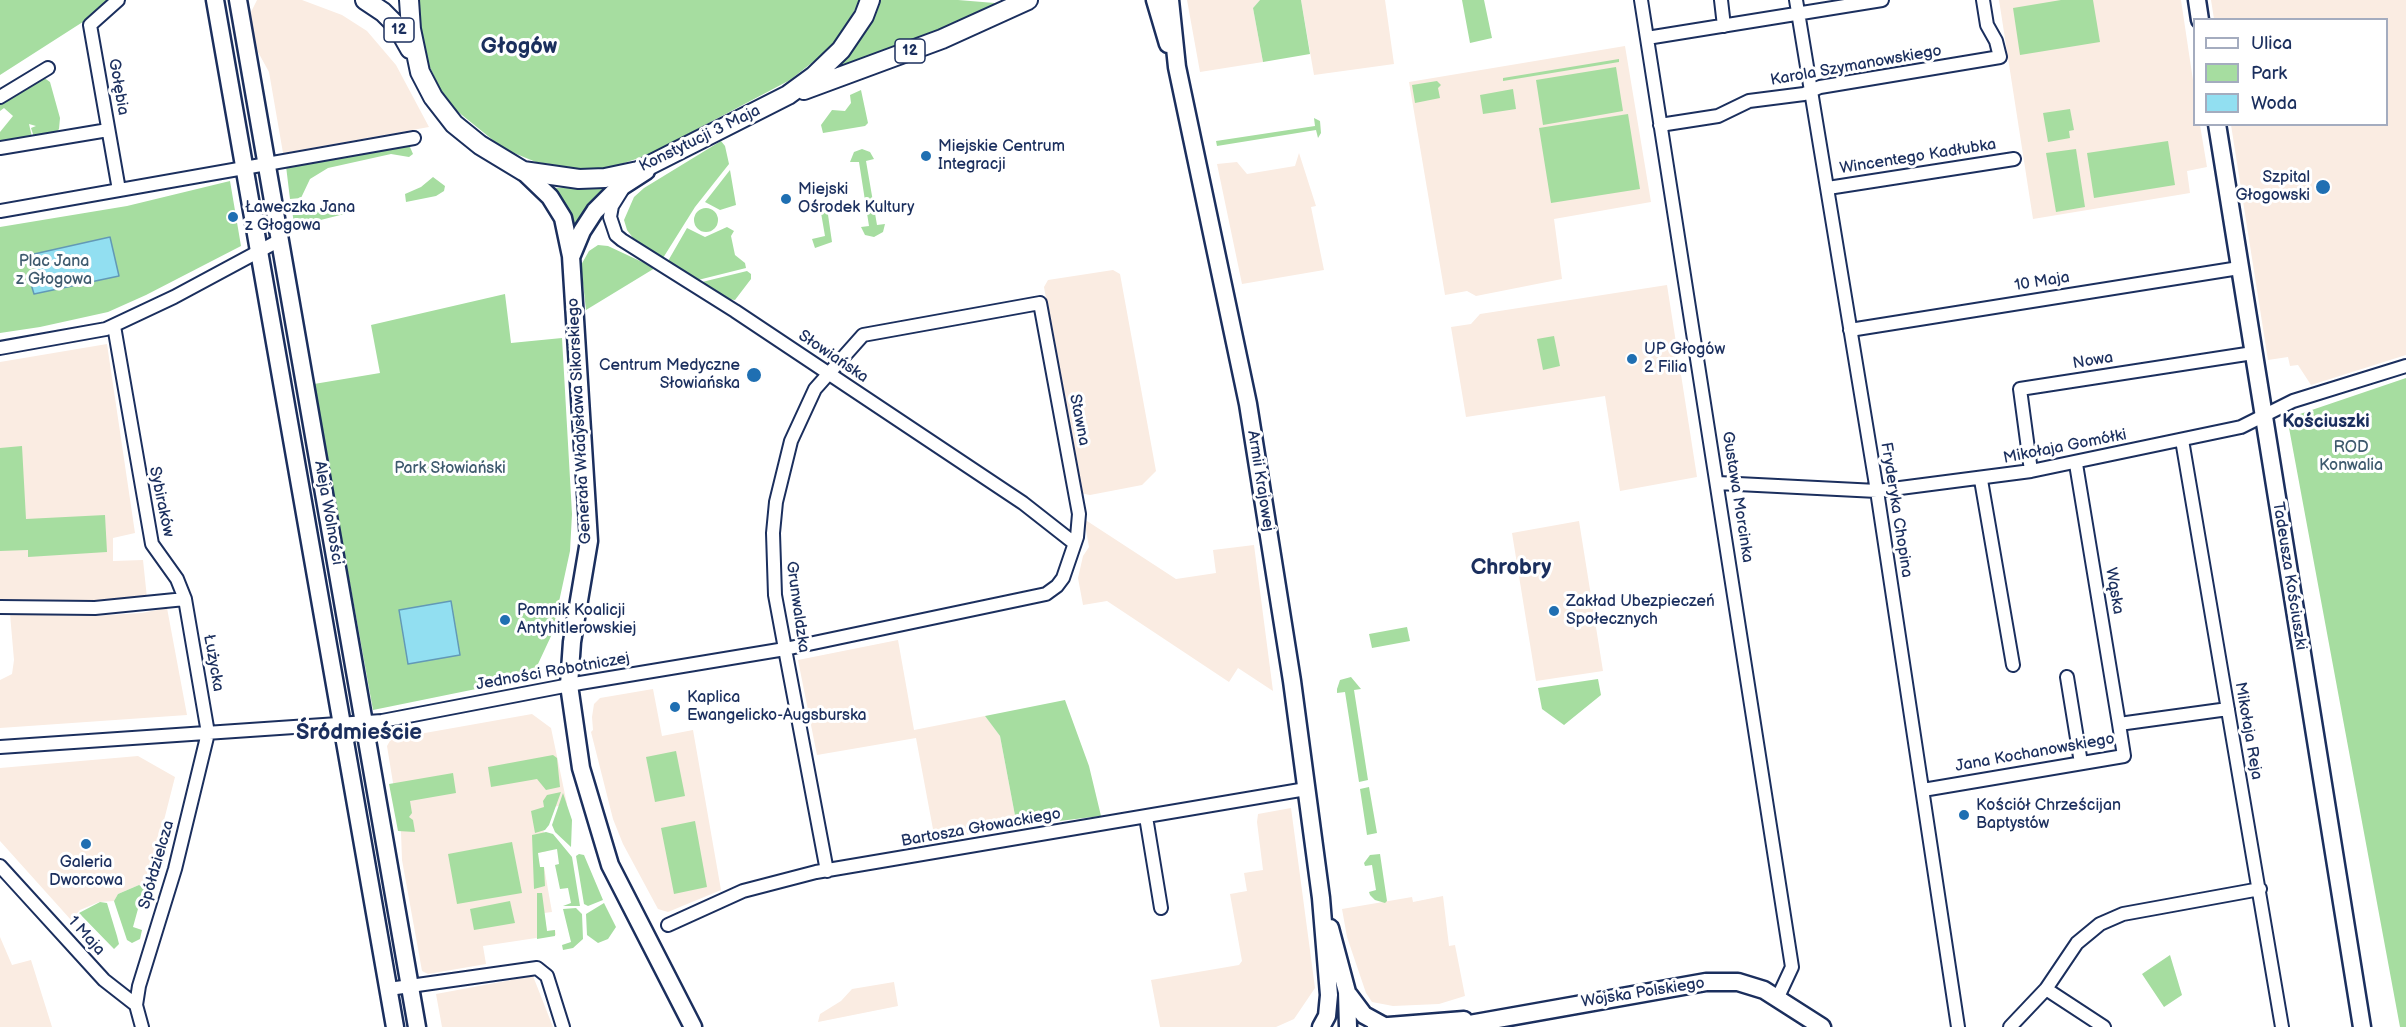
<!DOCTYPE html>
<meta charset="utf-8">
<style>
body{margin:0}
#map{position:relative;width:2406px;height:1027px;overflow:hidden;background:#fff;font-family:"Balsamiq Sans",sans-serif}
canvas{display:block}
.legend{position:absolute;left:2193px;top:18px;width:195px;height:108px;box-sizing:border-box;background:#fff;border:2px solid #a4acbf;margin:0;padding:8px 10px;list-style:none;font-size:18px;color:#1b2f5e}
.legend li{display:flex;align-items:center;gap:12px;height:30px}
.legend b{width:30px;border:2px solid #a4acbf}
</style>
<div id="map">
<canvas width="2406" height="1027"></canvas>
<ul class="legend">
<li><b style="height:8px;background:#fff"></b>Ulica</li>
<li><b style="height:16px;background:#a6dda0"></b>Park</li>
<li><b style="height:16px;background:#92dff1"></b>Woda</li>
</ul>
</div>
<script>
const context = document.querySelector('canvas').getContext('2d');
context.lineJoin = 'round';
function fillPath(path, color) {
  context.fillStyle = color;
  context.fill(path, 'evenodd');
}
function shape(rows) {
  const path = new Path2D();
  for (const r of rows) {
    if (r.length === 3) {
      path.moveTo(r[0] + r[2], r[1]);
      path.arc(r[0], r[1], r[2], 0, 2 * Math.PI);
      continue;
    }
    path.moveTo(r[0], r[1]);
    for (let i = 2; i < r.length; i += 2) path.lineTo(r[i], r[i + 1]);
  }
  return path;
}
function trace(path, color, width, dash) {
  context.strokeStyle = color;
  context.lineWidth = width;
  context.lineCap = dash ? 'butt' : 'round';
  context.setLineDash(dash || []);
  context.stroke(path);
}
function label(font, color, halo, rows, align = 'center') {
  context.font = font + ' "Balsamiq Sans",sans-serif';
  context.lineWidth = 6;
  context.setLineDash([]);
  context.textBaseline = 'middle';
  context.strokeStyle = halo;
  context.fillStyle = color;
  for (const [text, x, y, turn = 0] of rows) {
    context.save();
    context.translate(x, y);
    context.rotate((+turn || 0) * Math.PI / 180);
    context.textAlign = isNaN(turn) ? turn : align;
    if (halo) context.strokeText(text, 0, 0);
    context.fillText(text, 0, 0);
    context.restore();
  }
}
const built = shape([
 [257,0,302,0,342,15,367,31,396,65,429,127,283,153,269,72,258,52,250,14],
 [1187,0,1260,0,1253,8,1263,62,1200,72],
 [1301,0,1385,0,1394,64,1314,75],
 [1999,0,2181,0,2194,87,2194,124,2200,125,2207,167,2187,171,2190,193,2033,219],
 [2211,0,2406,0,2406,355,2311,385,2298,365,2290,366,2288,357,2268,360,2231,125,2386,124,2386,20,2214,19],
 [1625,46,1651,202,1554,219,1562,279,1476,296,1467,291,1445,295,1409,82],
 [1299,153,1316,206,1311,207,1324,270,1242,284,1217,164,1237,162,1247,174,1295,166],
 [1113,270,1120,274,1156,471,1142,485,1090,495,1080,493,1044,287,1048,280],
 [1667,285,1697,477,1620,491,1605,396,1466,417,1451,327,1471,324,1480,314],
 [107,344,135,533,113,538,113,561,143,560,147,598,95,601,0,600,0,362],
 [1084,519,1176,579,1216,573,1213,550,1254,545,1273,691,1238,668,1229,682,1107,601,1083,605,1078,578,1083,556,1089,547],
 [1579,521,1603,671,1536,681,1512,533],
 [167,608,187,715,0,728,0,680,12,674,14,660,10,614,92,616,142,613],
 [898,640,914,730,985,716,1000,736,1017,826,935,840,916,738,817,755,798,660],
 [653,689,662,736,693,730,721,890,668,912,658,909,623,844,613,819,591,732,593,730,592,717,594,704,600,698],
 [532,714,551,728,567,804,540,810,547,851,537,853,540,867,544,867,552,912,544,913,547,931,555,930,556,935,483,946,486,964,428,974,422,971,402,860,401,832,387,746,391,739],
 [138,756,175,777,147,887,139,885,118,894,114,901,99,902,80,910,71,920,0,841,0,768],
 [1291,808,1315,988,1294,1019,1276,1027,1160,1027,1151,980,1239,965,1242,961,1230,894,1247,891,1244,873,1263,870,1257,822,1258,814],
 [1443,896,1449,946,1455,945,1465,996,1439,1004,1393,1006,1372,1002,1366,993,1347,937,1342,909,1412,897,1413,902],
 [0,937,12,965,31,960,52,1027,0,1027],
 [533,976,553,1027,442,1027,436,994],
 [894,982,898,1006,818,1022,820,1014,841,1001,852,989]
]);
const green = shape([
 [0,0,108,0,109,1,89,18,0,75],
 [418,0,860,0,837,43,790,80,648,155,606,169,589,170,536,162,504,149,457,111,440,89,427,61,422,38],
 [878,0,958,0,1007,4,835,71,834,68],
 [1260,0,1301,0,1310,54,1263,62,1253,8],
 [1462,0,1484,0,1492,38,1470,43],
 [2061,0,2093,0,2100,42,2020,55,2013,8],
 [1619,59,1619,62,1503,81,1503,78],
 [1616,67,1623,111,1543,125,1536,80],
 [43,77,50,82,60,118,59,129,56,133,34,137,31,128,36,126,29,124,32,137,0,142,0,132,13,116,4,108,0,111,0,101],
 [1437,81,1441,85,1438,88,1440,98,1415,103,1412,85],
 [1513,89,1516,109,1483,114,1480,95],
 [861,90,868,123,865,126,823,133,821,125,832,110,845,111,851,103,850,95],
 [2070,109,2074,130,2069,131,2070,138,2048,142,2043,113],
 [1628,114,1640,189,1551,203,1539,128],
 [1314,118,1320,121,1321,133,1318,138,1316,130,1217,146,1216,141,1315,126],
 [721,141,725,146,729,164,695,207,663,258,633,238,627,230,624,220,634,197,644,188],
 [2168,141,2175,185,2094,198,2087,153],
 [401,146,410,147,413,154,409,157,391,154,328,168,310,179,301,198,290,199,286,166],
 [862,149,870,152,874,159,866,161,877,225,885,224,883,232,874,237,865,235,861,227,869,226,859,162,850,162,854,152],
 [2076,149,2085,207,2056,212,2046,153],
 [730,170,736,205,720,210,705,202],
 [433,177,445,186,444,191,436,196,406,202,405,194,421,187],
 [230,181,241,246,146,295,108,312,40,327,0,333,0,227,127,206],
 [605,186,575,228,565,204,551,188],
 [351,204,356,211,297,226,294,224,292,210,303,209,311,212],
 [820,207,827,208,832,242,815,248,812,239,825,236],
 [706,220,12],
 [727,227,734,231,731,236,735,255,745,263,746,268,698,280,668,261,687,228,705,237],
 [598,245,608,246,655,268,586,310,581,265,589,251],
 [747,271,751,274,751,279,735,300,727,299,702,282],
 [505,294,511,343,562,338,572,514,570,551,552,634,538,664,525,679,373,710,314,384,380,373,371,325],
 [1554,336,1560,366,1543,370,1537,339],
 [2406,378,2406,1027,2400,1027,2289,428,2290,420,2300,414],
 [22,446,26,519,105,515,107,552,28,557,28,550,0,551,0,448],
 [1407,627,1410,641,1372,648,1369,634],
 [1351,677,1361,689,1354,690,1368,780,1359,782,1345,692,1337,693,1337,689,1340,680],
 [1598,679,1601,695,1564,725,1542,709,1538,688],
 [1065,700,1089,766,1101,816,1017,826,1000,736,985,716],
 [676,751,685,796,655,802,646,757],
 [553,755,557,758,560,787,546,790,537,779,491,787,488,767],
 [453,773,456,793,410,801,412,813,409,817,413,820,415,832,398,831,389,784],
 [1369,787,1377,833,1367,835,1360,789],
 [561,792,549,825,545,830,535,833,531,811,544,807,543,801,547,795],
 [563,793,572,820,571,847,555,832,552,825],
 [695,821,707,887,674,894,661,828],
 [546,832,553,834,572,857,580,906,563,906,571,903,568,888,560,889,555,865,559,864,557,849,538,853,540,867,544,867,545,886,534,889,532,835],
 [512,842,522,893,457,904,448,854],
 [579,854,584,855,603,900,588,906,584,904,576,856],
 [1380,854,1387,901,1385,903,1375,900,1370,895,1369,892,1376,890,1372,865,1365,866,1364,863,1370,855],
 [139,885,149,890,146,897,141,898,133,927,142,930,140,939,132,943,127,940,114,901,118,894],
 [537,893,542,893,547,931,555,930,555,936,537,939],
 [510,901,515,923,474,930,470,909],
 [100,902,107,903,117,936,119,944,114,949,79,913],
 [604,903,616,927,608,939,598,943,587,935,586,914],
 [576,908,582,914,583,939,573,948,563,950,562,945,571,942,563,909],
 [2170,955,2182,995,2164,1007,2142,974]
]);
const water = shape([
 [110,237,119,276,34,294,31,284,36,280,37,271,32,264,27,263,25,256,110,237],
 [451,601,460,655,408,664,399,610,451,601]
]);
const street = shape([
 [118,0,90,25,119,190],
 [1641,0,1792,967,1778,997],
 [1721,0,1724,26],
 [1796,0,1877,491,1958,1027],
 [1647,38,1882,0],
 [0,97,48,68],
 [1660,125,1718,116,1749,101,1804,94,1820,87,2000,57,1996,41,1987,25,1983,0],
 [0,148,108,130],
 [1828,188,2014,159],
 [622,190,612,206,610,217,616,235,622,240,735,311,1023,503,1074,543],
 [0,211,414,138],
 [114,326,152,544,177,579,185,599,208,733,175,869,139,986,136,1005,142,1027],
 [1850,330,2239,268],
 [0,348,106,329,174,297,280,240],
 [2182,440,2282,1027],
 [2076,464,2119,724],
 [2031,471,2020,389,2253,353],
 [1981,480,2013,665],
 [1718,483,1877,491,2031,471,2241,427,2293,401,2406,366],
 [0,607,95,608,185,599],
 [2067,677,2081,763],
 [0,747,382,721,580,683,785,649,1046,594,1057,586,1063,578,1077,537,1079,514,1040,303,863,335,815,389,791,441,776,502,773,533,775,595,783,638,785,649,827,871],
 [1923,790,2124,756,2119,724,2228,709],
 [1146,817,1161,908],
 [0,866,104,980,136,1005],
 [668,925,743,891,816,872,1306,789],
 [389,989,537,968,547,976,563,1027],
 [2046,989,2104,1027],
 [2010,1027,2046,989,2077,943,2100,924,2123,914,2260,889]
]);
const secondary = shape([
 [215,0,395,1027],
 [238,0,417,1027],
 [1155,0,1168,44],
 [1170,0,1177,67,1248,404,1292,681,1321,898,1329,995,1327,1016,1321,1027],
 [2197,0,2200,20],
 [2217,124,2362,1027],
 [523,171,550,197,563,218,571,256,589,541,572,642,569,685,581,768,610,865,693,1027],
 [572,255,582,231,595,211,615,191,646,171],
 [1330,928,1347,992,1348,1027],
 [1349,995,1364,1015,1384,1026],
 [1376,1027,1464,1020],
 [1453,1027,1706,982,1738,982,1764,990,1822,1027]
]);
const primary = shape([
 [365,0,383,12,397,26,410,49],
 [409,0,411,29,420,72,433,97,454,124,480,145,523,171,579,179,605,178,638,171,788,95,814,76,841,50,864,16,870,0],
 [804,90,942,39,1028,0]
]);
const markers = [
 [926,156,6,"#1f6fb2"],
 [2323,187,8,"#1f6fb2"],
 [786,199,6,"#1f6fb2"],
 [233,217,6,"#1f6fb2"],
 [1632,359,6,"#1f6fb2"],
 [754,375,8,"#1f6fb2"],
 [1554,611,6,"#1f6fb2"],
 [505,620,6,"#1f6fb2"],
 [675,707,6,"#1f6fb2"],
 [1964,815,6,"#1f6fb2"],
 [86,844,6,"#1f6fb2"]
];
const shields = [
 [399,30,30],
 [910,51,30]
];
const shieldNames = [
 ["12",399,30],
 ["12",910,51]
];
const streetNames = [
 ["Karola Szymanowskiego",1856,66,-10],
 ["Gołębia",118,87,80],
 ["Konstytucji 3 Maja",700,139,-26],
 ["Wincentego Kadłubka",1918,157,-9],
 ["10 Maja",2042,282,-9],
 ["Słowiańska",833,357,34],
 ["Nowa",2093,361,-9],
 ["Stawna",1079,420,79],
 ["Generała Władysława Sikorskiego",580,421,-93],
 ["Mikołaja Gomółki",2065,447,-11],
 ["Armii Krajowej",1260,481,81],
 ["Gustawa Morcinka",1737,497,81],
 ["Sybiraków",161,502,78],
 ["Fryderyka Chopina",1896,510,81],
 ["Aleja Wolności",328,513,80],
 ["Tadeusza Kościuszki",2289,576,81],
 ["Wąska",2114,591,80],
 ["Grunwaldzka",797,607,82],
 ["Łużycka",213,663,80],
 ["Jedności Robotniczej",553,672,-10],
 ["Mikołaja Reja",2248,731,80],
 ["Jana Kochanowskiego",2035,753,-10],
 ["Bartosza Głowackiego",981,828,-10],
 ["Spółdzielcza",157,865,-74],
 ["1 Maja",86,936,48],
 ["Wojska Polskiego",1643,993,-9]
];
const poiNames = [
 ["Miejskie Centrum",938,147],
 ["Integracji",938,165],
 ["Szpital",2310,178,"right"],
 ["Głogowski",2310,196,"right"],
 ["Miejski",798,190],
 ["Ośrodek Kultury",798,208],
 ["Ławeczka Jana",245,208],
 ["z Głogowa",245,226],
 ["UP Głogów",1644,350],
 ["2 Filia",1644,368],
 ["Centrum Medyczne",740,366,"right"],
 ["Słowiańska",740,384,"right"],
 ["Zakład Ubezpieczeń",1566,602],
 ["Społecznych",1566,620],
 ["Pomnik Koalicji",517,611],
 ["Antyhitlerowskiej",517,629],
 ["Kaplica",687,698],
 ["Ewangelicko-Augsburska",687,716],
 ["Kościół Chrześcijan",1976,806],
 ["Baptystów",1976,824],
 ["Galeria",86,863,"center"],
 ["Dworcowa",86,881,"center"]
];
const parkNames = [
 ["Plac Jana",54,262],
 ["z Głogowa",54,280],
 ["ROD",2351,448],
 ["Konwalia",2351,466],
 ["Park Słowiański",450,469]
];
const neighbourhoodNames = [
 ["Kościuszki",2326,422]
];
const districtNames = [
 ["Głogów",519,47],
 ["Chrobry",1511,568],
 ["Śródmieście",359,733]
];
fillPath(built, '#faece2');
fillPath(green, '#a6dda0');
fillPath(water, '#92dff1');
trace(water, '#6299b6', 1.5);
trace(street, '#1b2f5e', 16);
trace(secondary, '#1b2f5e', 21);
trace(primary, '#1b2f5e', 22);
trace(street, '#fff', 12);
trace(secondary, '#fff', 16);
trace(primary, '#fff', 18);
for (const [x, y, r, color] of markers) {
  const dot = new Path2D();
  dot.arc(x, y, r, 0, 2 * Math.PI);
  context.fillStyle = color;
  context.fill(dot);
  trace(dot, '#fff', 2);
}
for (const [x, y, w] of shields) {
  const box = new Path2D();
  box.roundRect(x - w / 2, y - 12, w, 24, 4.5);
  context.fillStyle = '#fff';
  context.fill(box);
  trace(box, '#1b2f5e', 1.5);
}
label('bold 15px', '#1b2f5e', null, shieldNames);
label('16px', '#1b2f5e', '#fff', streetNames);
label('16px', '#1b2f5e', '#fff', poiNames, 'left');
label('16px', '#3e5a6e', '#fff', parkNames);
label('bold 18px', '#1b2f5e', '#fff', neighbourhoodNames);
label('bold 22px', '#1b2f5e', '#fff', districtNames);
</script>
